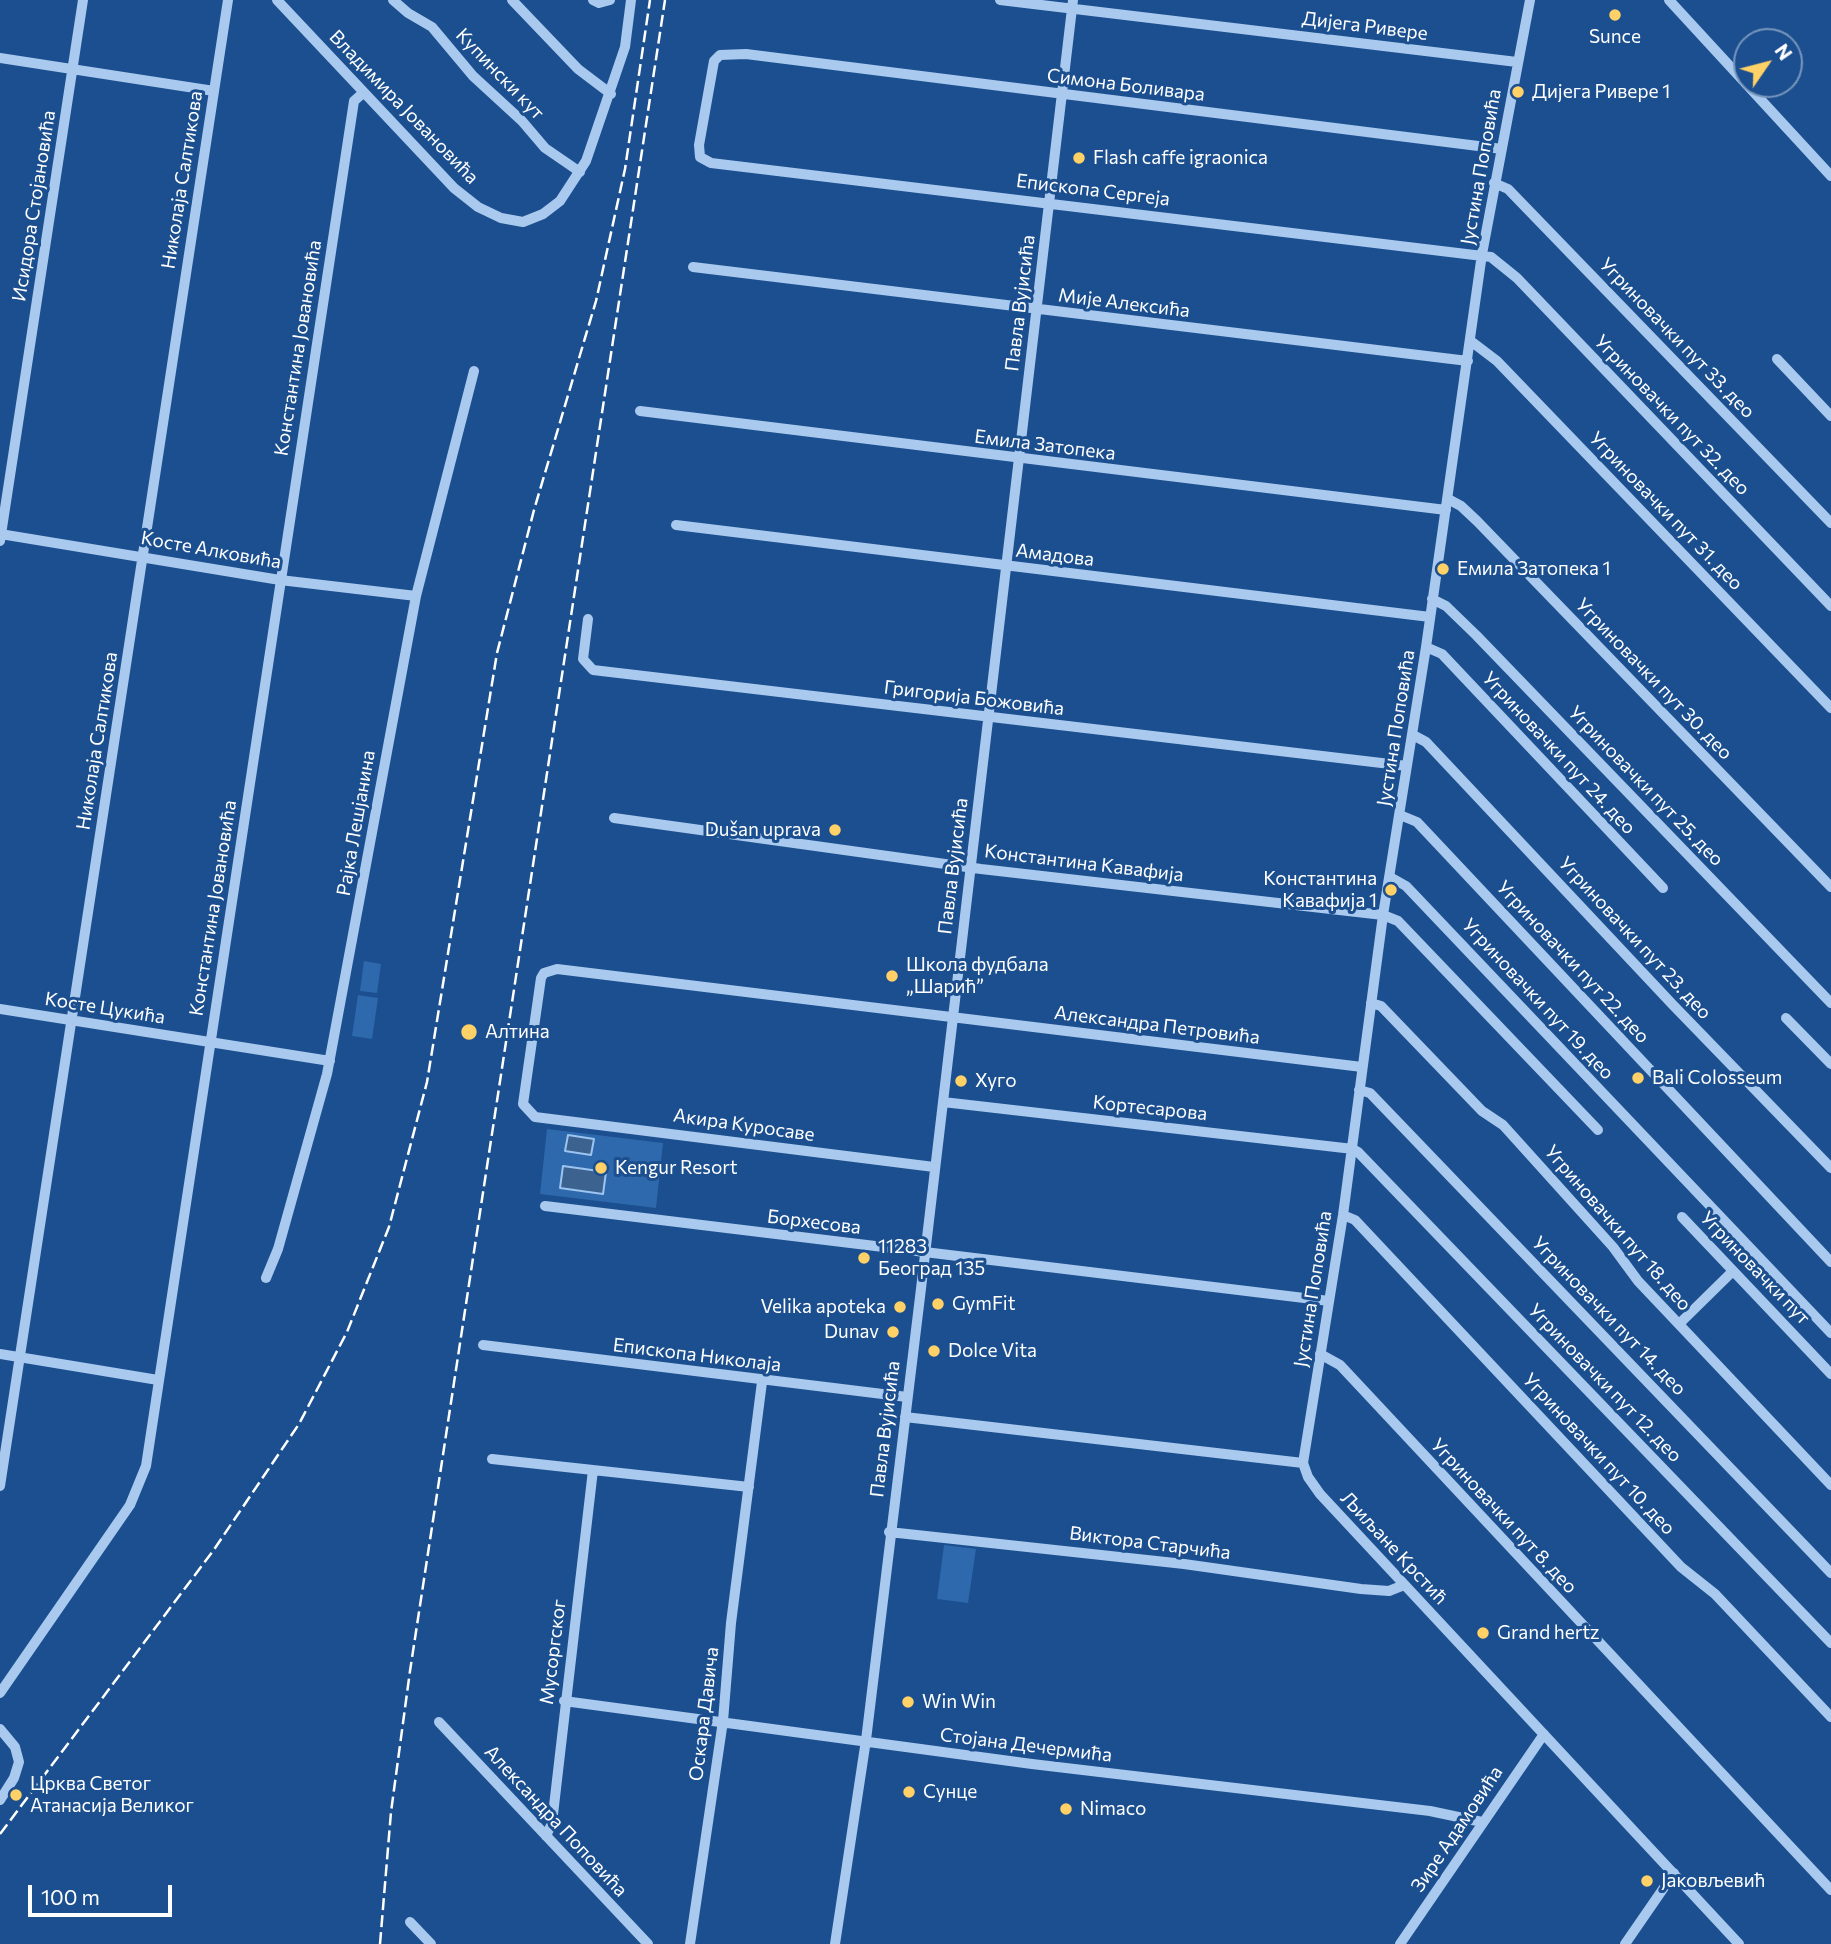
<!DOCTYPE html>
<meta charset="utf-8">
<style>
body{margin:0}
#map{position:relative;width:1831px;height:1944px;overflow:hidden;background:#1b4f8f;font-family:Commissioner,sans-serif}
canvas{display:block}
.north{position:absolute;left:1733px;top:28px;width:70px;height:70px;box-sizing:border-box;background:#1b4f8f;border:2px solid #7695bc;border-radius:50%;rotate:55deg;font-size:19px;font-weight:700;line-height:28px;text-align:center;color:#fff}
.north::after{content:'';display:block;margin:auto;width:24px;height:32px;background:#ffd166;clip-path:polygon(50% 0,100% 100%,50% 72%,0 100%)}
.scale{position:absolute;left:28px;top:1885px;width:144px;height:32px;box-sizing:border-box;border:4px solid #fff;border-top:0;padding-left:9px;font-size:21px;line-height:24px;white-space:nowrap;color:#fff;-webkit-text-stroke:5px #1b4f8f;paint-order:stroke}
</style>
<div id="map">
<canvas width="1831" height="1944"></canvas>
<div class="north">N</div>
<div class="scale">100 m</div>
</div>
<script>
const context = document.querySelector('canvas').getContext('2d');
context.lineJoin = 'round';
function fillPath(path, color) {
  context.fillStyle = color;
  context.fill(path, 'evenodd');
}
function shape(rows) {
  const path = new Path2D();
  for (const r of rows) {
    path.moveTo(r[0], r[1]);
    for (let i = 2; i < r.length; i += 2) path.lineTo(r[i], r[i + 1]);
  }
  return path;
}
function trace(path, color, width, dash) {
  context.strokeStyle = color;
  context.lineWidth = width;
  context.lineCap = dash ? 'butt' : 'round';
  context.setLineDash(dash || []);
  context.stroke(path);
}
function label(font, color, halo, rows, align = 'center') {
  context.font = font + ' Commissioner,sans-serif';
  context.lineWidth = 6;
  context.setLineDash([]);
  context.textBaseline = 'middle';
  context.strokeStyle = halo;
  context.fillStyle = color;
  for (const [text, x, y, turn = 0] of rows) {
    context.save();
    context.translate(x, y);
    context.rotate((+turn || 0) * Math.PI / 180);
    context.textAlign = isNaN(turn) ? turn : align;
    if (halo) context.strokeText(text, 0, 0);
    context.fillText(text, 0, 0);
    context.restore();
  }
}
const green = shape([
 [364,961,381,964,377,993,360,991],
 [358,995,378,998,372,1039,352,1036],
 [547,1129,663,1143,656,1208,540,1194],
 [944,1545,976,1549,968,1603,937,1599]
]);
const water = shape([
 [568,1135,594,1139,591,1155,565,1151,568,1135],
 [563,1166,606,1172,603,1194,560,1188,563,1166]
]);
const minor = shape([
 [277,0,454,188,478,207,501,218,523,222,543,214,560,201,586,161,625,47,631,0],
 [393,0,408,13,432,27,473,76,522,121,545,148,580,172],
 [512,0,578,69,611,94],
 [593,0,599,3,610,0],
 [1000,0,1517,62],
 [1530,0,1482,254,1426,647,1383,915,1343,1215,1303,1463,1308,1477,1320,1494,1739,1944],
 [1669,0,1831,176],
 [0,58,214,91],
 [1502,149,746,54,720,55,714,61,699,145,700,157,711,163,1491,257,1517,278,1831,606],
 [1494,183,1508,189,1831,523],
 [693,267,1468,361],
 [1472,342,1497,361,1831,708],
 [1777,359,1831,416],
 [640,411,1446,510],
 [1448,499,1461,506,1477,521,1831,887],
 [676,525,1430,617],
 [0,534,280,580,416,596],
 [0,541,83,0],
 [1432,599,1446,606,1476,635,1831,1003],
 [588,619,583,659,593,670,1407,766],
 [1426,647,1442,654,1663,888],
 [1413,735,1426,742,1673,1005,1831,1168],
 [1400,815,1417,822,1831,1262],
 [614,818,981,869,1383,915,1398,921,1598,1130],
 [1390,877,1406,886,1831,1333],
 [1371,1003,1381,1006,1482,1111,1503,1125,1613,1247,1638,1281,1831,1485],
 [0,1009,330,1061],
 [1786,1018,1831,1064],
 [1359,1090,1370,1093,1831,1573],
 [943,1102,1353,1149,1358,1152,1831,1643],
 [934,1167,535,1117,523,1104,541,978,544,973,557,969,1362,1067],
 [545,1206,1329,1301],
 [1343,1215,1355,1220,1681,1567,1715,1594,1831,1717],
 [1682,1217,1831,1374],
 [266,1278,278,1249,327,1074,416,596,474,371],
 [1679,1324,1733,1271],
 [483,1345,907,1397],
 [0,1354,158,1380],
 [1320,1354,1340,1365,1831,1890],
 [905,1417,1303,1463],
 [492,1459,749,1487],
 [0,1486,228,0],
 [889,1532,1184,1564,1361,1589,1389,1591,1404,1585],
 [0,1693,130,1505,146,1466,354,101,363,93],
 [564,1701,1032,1764,1430,1811,1482,1822],
 [439,1722,648,1944],
 [0,1729,15,1747,19,1762,14,1778,0,1800],
 [546,1836,552,1823,593,1470],
 [410,1922,431,1944],
 [690,1944,723,1721,731,1623,762,1382],
 [835,1944,866,1740,920,1297,1073,0],
 [1400,1944,1544,1734],
 [1625,1944,1674,1873]
]);
const rail = shape([
 [0,1834,213,1551,299,1424,347,1332,389,1227,427,1082,497,653,534,510,596,301,625,169,650,0],
 [380,1944,391,1812,410,1671,665,0]
]);
const markers = [
 [1615,15,7,"#ffd166"],
 [1518,92,7,"#ffd166"],
 [1079,158,7,"#ffd166"],
 [1443,569,7,"#ffd166"],
 [835,830,7,"#ffd166"],
 [1391,890,7,"#ffd166"],
 [892,976,7,"#ffd166"],
 [469,1032,9,"#ffd166"],
 [1638,1078,7,"#ffd166"],
 [961,1081,7,"#ffd166"],
 [601,1168,7,"#ffd166"],
 [864,1258,7,"#ffd166"],
 [938,1304,7,"#ffd166"],
 [900,1307,7,"#ffd166"],
 [893,1332,7,"#ffd166"],
 [934,1351,7,"#ffd166"],
 [1483,1633,7,"#ffd166"],
 [908,1702,7,"#ffd166"],
 [909,1792,7,"#ffd166"],
 [16,1795,7,"#ffd166"],
 [1066,1809,7,"#ffd166"],
 [1647,1881,7,"#ffd166"]
];
const streetNames = [
 ["Дијега Ривере",1365,26,7],
 ["Купински кут",500,74,46],
 ["Симона Боливара",1126,85,7],
 ["Владимира Јовановића",404,107,46],
 ["Јустина Поповића",1481,167,-80],
 ["Николаја Салтикова",182,180,-81],
 ["Епископа Сергеја",1093,190,7],
 ["Исидора Стојановића",34,206,-81],
 ["Павла Вујисића",1020,303,-83],
 ["Мије Алексића",1124,303,7],
 ["Угриновачки пут 33. део",1677,338,46],
 ["Константина Јовановића",298,348,-81],
 ["Угриновачки пут 32. део",1672,415,46],
 ["Емила Затопека",1045,445,7],
 ["Угриновачки пут 31. део",1666,511,46],
 ["Косте Алковића",211,550,10],
 ["Амадова",1055,555,7],
 ["Угриновачки пут 30. део",1654,679,46],
 ["Григорија Божовића",974,698,7],
 ["Јустина Поповића",1396,728,-81],
 ["Николаја Салтикова",97,741,-81],
 ["Угриновачки пут 24. део",1559,753,47],
 ["Угриновачки пут 25. део",1646,786,46],
 ["Рајка Лешјанина",356,823,-80],
 ["Константина Кавафија",1084,863,7],
 ["Павла Вујисића",953,866,-83],
 ["Константина Јовановића",213,908,-81],
 ["Угриновачки пут 23. део",1635,938,47],
 ["Угриновачки пут 22. део",1573,962,47],
 ["Угриновачки пут 19. део",1538,999,47],
 ["Косте Цукића",105,1008,9],
 ["Александра Петровића",1157,1025,7],
 ["Кортесарова",1150,1108,6],
 ["Акира Куросаве",744,1125,8],
 ["Борхесова",814,1222,7],
 ["Угриновачки пут 18. део",1618,1228,49],
 ["Угриновачки пут",1755,1268,46],
 ["Јустина Поповића",1313,1289,-81],
 ["Угриновачки пут 14. део",1609,1316,46],
 ["Епископа Николаја",697,1355,7],
 ["Угриновачки пут 12. део",1605,1383,46],
 ["Павла Вујисића",885,1429,-83],
 ["Угриновачки пут 10. део",1599,1454,47],
 ["Угриновачки пут 8. део",1504,1516,47],
 ["Виктора Старчића",1150,1543,7],
 ["Љиљане Крстић",1394,1548,47],
 ["Мусоргског",553,1652,-83],
 ["Оскара Давича",704,1714,-83],
 ["Стојана Дечермића",1026,1745,7],
 ["Александра Поповића",556,1821,47],
 ["Зире Адамовића",1457,1829,-56]
];
const poiNames = [
 ["Sunce",1615,37,"center"],
 ["Дијега Ривере 1",1532,92],
 ["Flash caffe igraonica",1093,158],
 ["Емила Затопека 1",1457,569],
 ["Dušan uprava",821,830,"right"],
 ["Константина",1377,879,"right"],
 ["Кавафија 1",1377,901,"right"],
 ["Школа фудбала",906,965],
 ["„Шарић”",906,987],
 ["Алтина",485,1032],
 ["Bali Colosseum",1652,1078],
 ["Хуго",975,1081],
 ["Kengur Resort",615,1168],
 ["11283",878,1247],
 ["Београд 135",878,1269],
 ["GymFit",952,1304],
 ["Velika apoteka",886,1307,"right"],
 ["Dunav",879,1332,"right"],
 ["Dolce Vita",948,1351],
 ["Grand hertz",1497,1633],
 ["Win Win",922,1702],
 ["Црква Светог",30,1784],
 ["Атанасија Великог",30,1806],
 ["Сунце",923,1792],
 ["Nimaco",1080,1809],
 ["Јаковљевић",1661,1881]
];
fillPath(green, '#2e69ad');
fillPath(water, '#3c6290');
trace(water, '#9cc4f0', 2);
trace(minor, '#a9c9ee', 10);
trace(rail, '#fff', 2.5, [12, 5]);
for (const [x, y, r, color] of markers) {
  const dot = new Path2D();
  dot.arc(x, y, r, 0, 2 * Math.PI);
  context.fillStyle = color;
  context.fill(dot);
  trace(dot, '#1b4f8f', 2.5);
}
label('19px', '#fff', '#1b4f8f', streetNames);
label('19px', '#fff', '#1b4f8f', poiNames, 'left');
</script>
